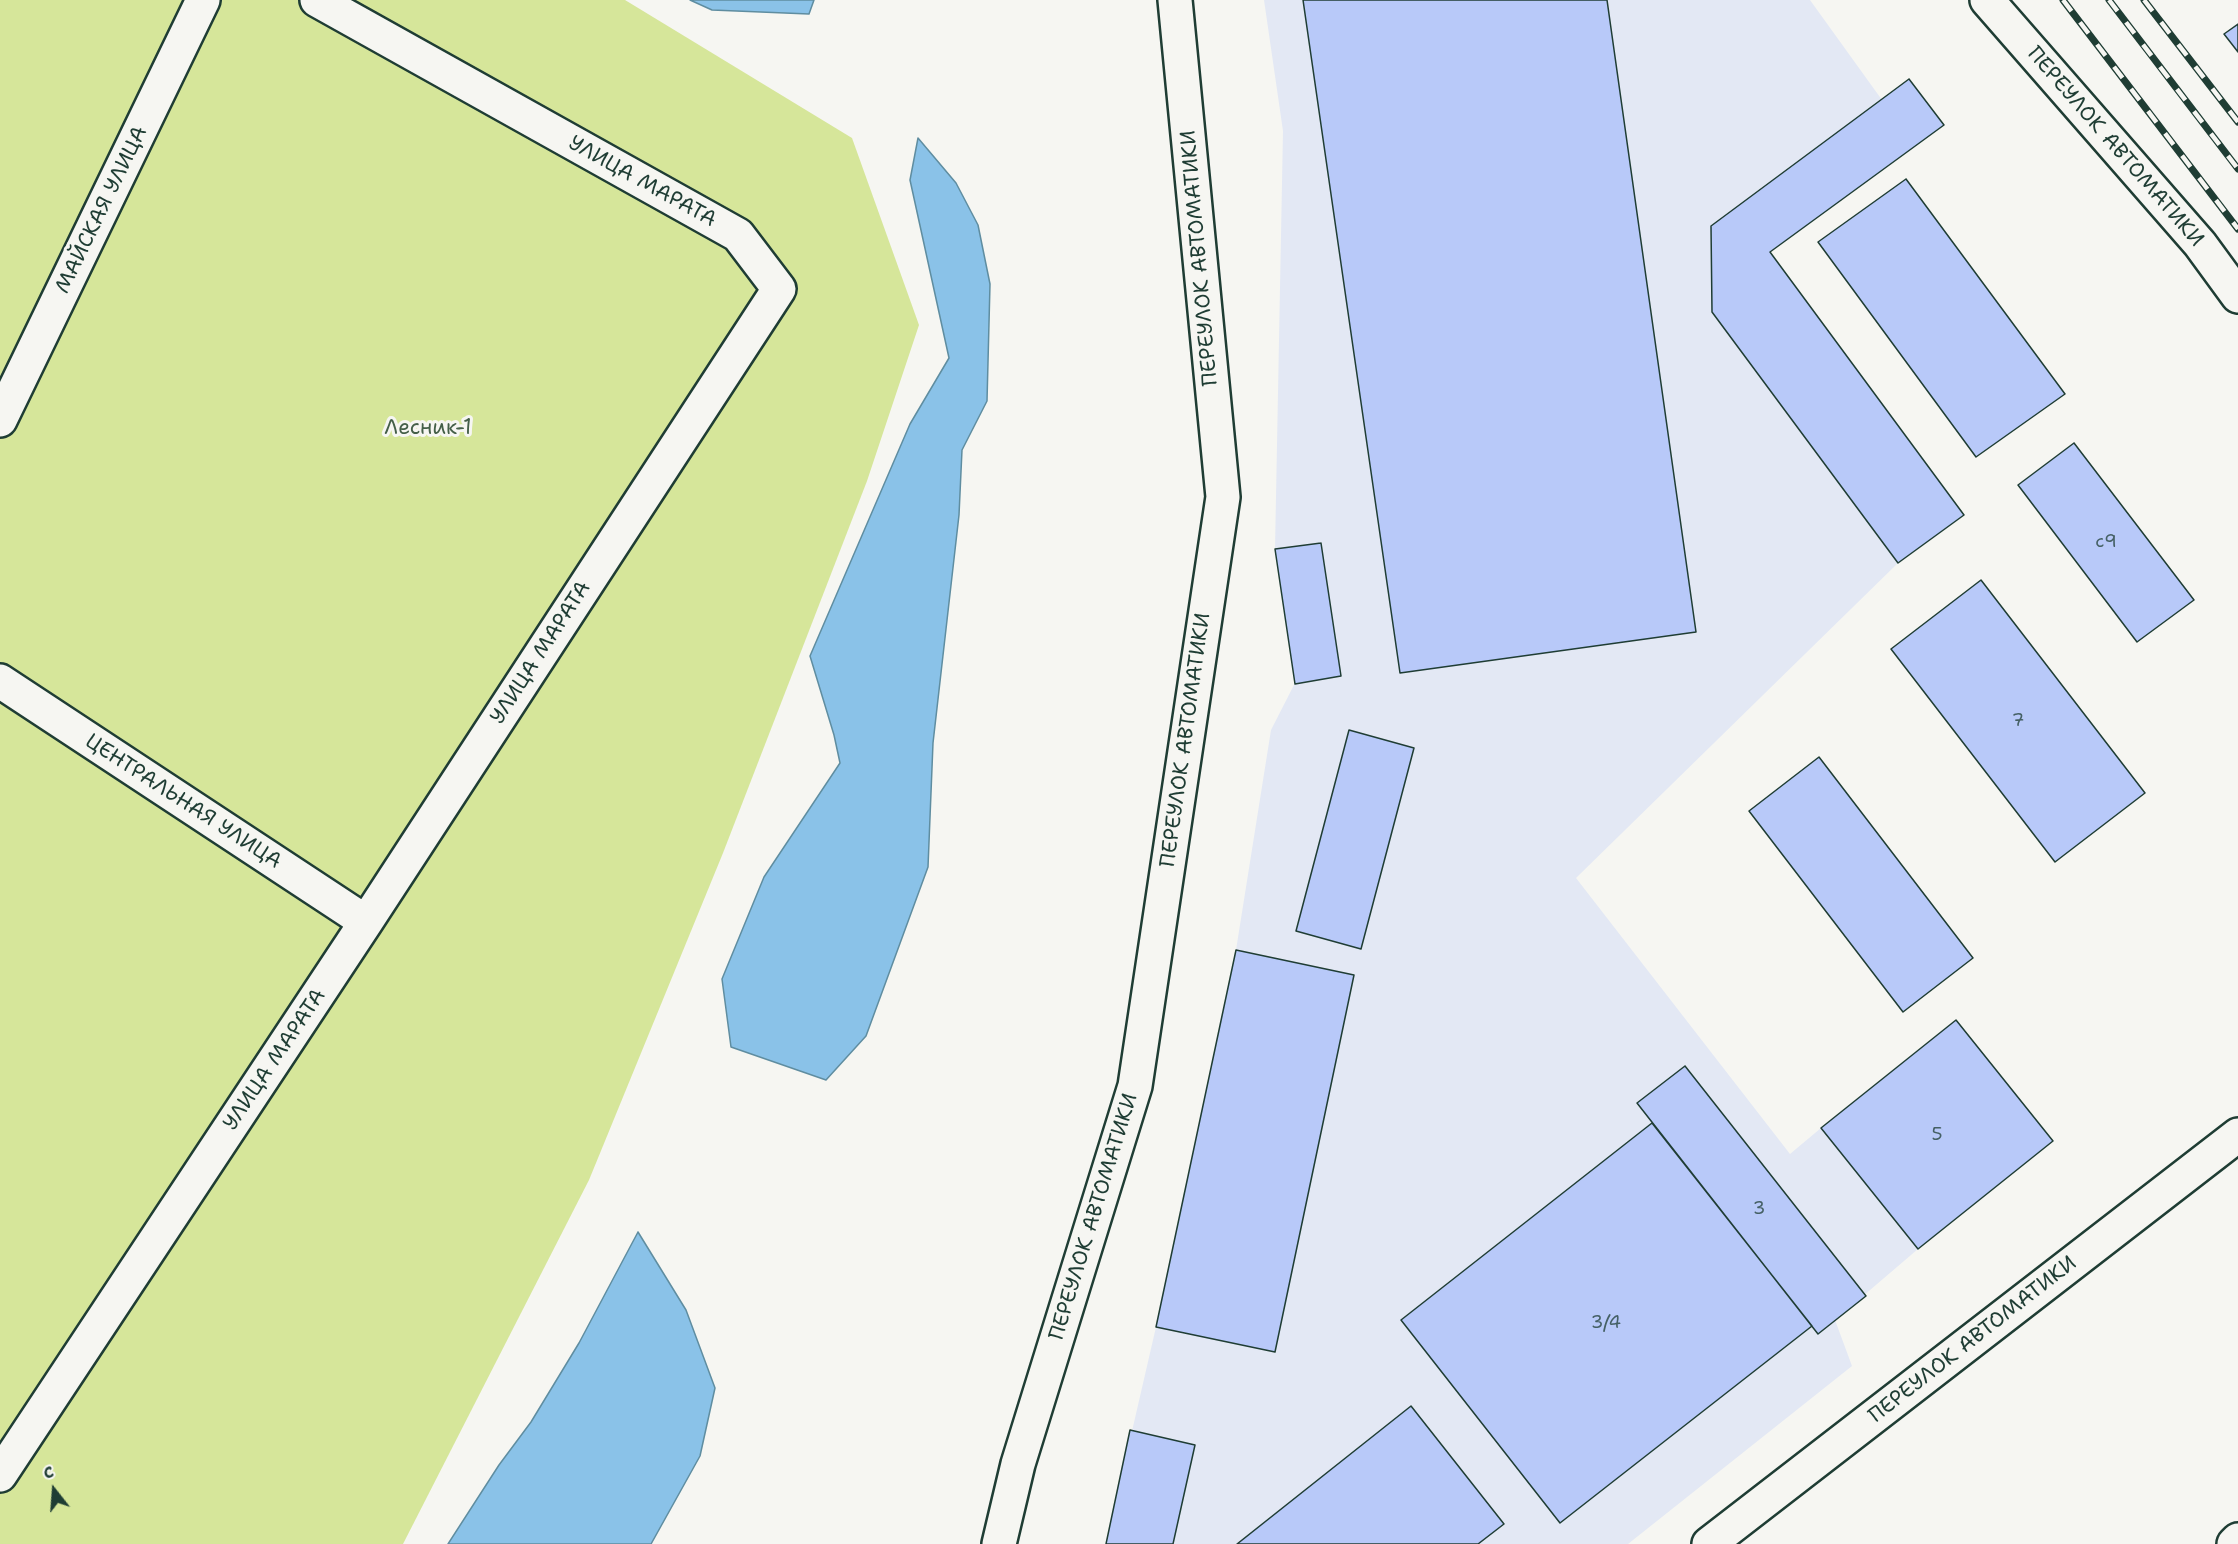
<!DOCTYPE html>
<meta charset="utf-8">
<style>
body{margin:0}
#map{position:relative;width:2238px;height:1544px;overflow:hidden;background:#f6f6f2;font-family:"Shantell Sans",sans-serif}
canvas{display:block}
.north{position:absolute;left:24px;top:1460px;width:60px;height:60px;-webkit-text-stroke:4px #f6f6f2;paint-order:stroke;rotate:343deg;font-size:16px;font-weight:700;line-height:24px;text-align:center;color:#1f3d34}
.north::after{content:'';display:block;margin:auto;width:21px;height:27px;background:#1f3d34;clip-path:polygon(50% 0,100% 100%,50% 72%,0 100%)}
</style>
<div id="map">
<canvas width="2238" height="1544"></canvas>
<div class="north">С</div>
</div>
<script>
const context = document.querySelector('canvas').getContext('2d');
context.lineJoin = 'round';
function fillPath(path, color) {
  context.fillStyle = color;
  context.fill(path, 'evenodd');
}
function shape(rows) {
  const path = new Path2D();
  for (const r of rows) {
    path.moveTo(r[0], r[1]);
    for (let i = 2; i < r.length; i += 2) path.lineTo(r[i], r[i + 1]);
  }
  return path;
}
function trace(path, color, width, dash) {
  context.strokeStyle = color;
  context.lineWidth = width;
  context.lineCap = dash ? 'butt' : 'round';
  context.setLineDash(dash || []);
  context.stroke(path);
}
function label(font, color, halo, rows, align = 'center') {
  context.font = font + ' "Shantell Sans",sans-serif';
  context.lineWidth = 6;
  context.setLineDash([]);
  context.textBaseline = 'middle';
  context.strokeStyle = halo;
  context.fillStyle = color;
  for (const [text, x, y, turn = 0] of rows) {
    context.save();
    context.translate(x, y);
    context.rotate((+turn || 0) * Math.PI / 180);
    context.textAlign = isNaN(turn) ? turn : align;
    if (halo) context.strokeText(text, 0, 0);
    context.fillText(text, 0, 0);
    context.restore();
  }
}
const built = shape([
 [1264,0,1810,0,1882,100,1711,226,1712,312,1898,563,1576,878,1790,1154,1821,1128,1918,1249,1835,1320,1852,1366,1628,1544,1106,1544,1156,1327,1236,950,1271,730,1295,683,1275,549,1283,131]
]);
const green = shape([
 [0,0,625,0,852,138,919,325,867,481,723,853,589,1180,403,1544,0,1544]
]);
const water = shape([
 [690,0,814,0,809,14,712,10,690,0],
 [918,138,956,183,978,225,990,284,987,401,962,450,959,515,933,743,928,867,866,1036,826,1080,731,1047,722,979,764,877,840,763,834,735,810,656,910,424,949,358,910,180,918,138],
 [638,1232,686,1310,715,1388,700,1456,651,1544,448,1544,499,1465,531,1422,579,1343,638,1232]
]);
const building = shape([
 [1303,0,1607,0,1696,632,1400,673,1303,0],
 [2238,24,2238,52,2224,34,2238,24],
 [1909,79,1944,125,1770,252,1964,515,1898,563,1712,312,1711,226,1909,79],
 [1906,179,2065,394,1976,457,1818,242,1906,179],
 [2074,443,2194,600,2137,642,2018,485,2074,443],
 [1321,543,1341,676,1295,684,1275,549,1321,543],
 [1981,580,2145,793,2055,862,1891,649,1981,580],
 [1349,730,1414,748,1361,949,1296,931,1349,730],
 [1819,757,1973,958,1903,1012,1749,811,1819,757],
 [1236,950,1354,975,1275,1352,1156,1327,1236,950],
 [1956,1020,2053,1141,1918,1249,1821,1128,1956,1020],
 [1685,1066,1866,1296,1818,1334,1637,1103,1685,1066],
 [1652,1123,1812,1326,1560,1523,1401,1320,1652,1123],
 [1411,1406,1504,1524,1478,1544,1237,1544,1411,1406],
 [1130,1430,1195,1445,1173,1544,1106,1544,1130,1430]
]);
const minor = shape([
 [1987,0,2200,244,2238,296],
 [0,420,203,0],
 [0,681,366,922],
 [0,1475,366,922,779,289,738,235,317,0],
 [999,1544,1018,1464,1135,1086,1223,497,1175,0],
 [1709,1544,2238,1135],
 [2234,1544,2238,1540]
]);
const rail = shape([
 [2063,0,2238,229],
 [2109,0,2238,169],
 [2144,0,2238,122]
]);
const numberNames = [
 ["с9",2106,542],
 ["7",2018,721],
 ["5",1937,1135],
 ["3",1759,1209],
 ["3/4",1606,1323]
];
const streetNames = [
 ["ПЕРЕУЛОК АВТОМАТИКИ",2115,147,49],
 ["УЛИЦА МАРАТА",642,182,29],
 ["МАЙСКАЯ УЛИЦА",102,210,-64],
 ["ПЕРЕУЛОК АВТОМАТИКИ",1200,258,-95],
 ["УЛИЦА МАРАТА",541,653,-57],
 ["ПЕРЕУЛОК АВТОМАТИКИ",1186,740,-82],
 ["ЦЕНТРАЛЬНАЯ УЛИЦА",183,802,33],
 ["УЛИЦА МАРАТА",275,1060,-56],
 ["ПЕРЕУЛОК АВТОМАТИКИ",1094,1217,-73],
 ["ПЕРЕУЛОК АВТОМАТИКИ",1973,1340,-38]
];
const parkNames = [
 ["Лесник-1",428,429]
];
fillPath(built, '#e3e8f4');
fillPath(green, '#d6e69a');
fillPath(water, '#8ac2e8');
trace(water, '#5f8da0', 1.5);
fillPath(building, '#b8c9f9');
trace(building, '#1f3d34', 1.5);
trace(minor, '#1f3d34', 38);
trace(minor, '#f6f6f2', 33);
trace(rail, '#1f3d34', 7);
trace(rail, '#f6f6f2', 4.5, [14]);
label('18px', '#456065', null, numberNames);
label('21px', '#1f3d34', '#f6f6f2', streetNames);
label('21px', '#445f48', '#f6f6f2', parkNames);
</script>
